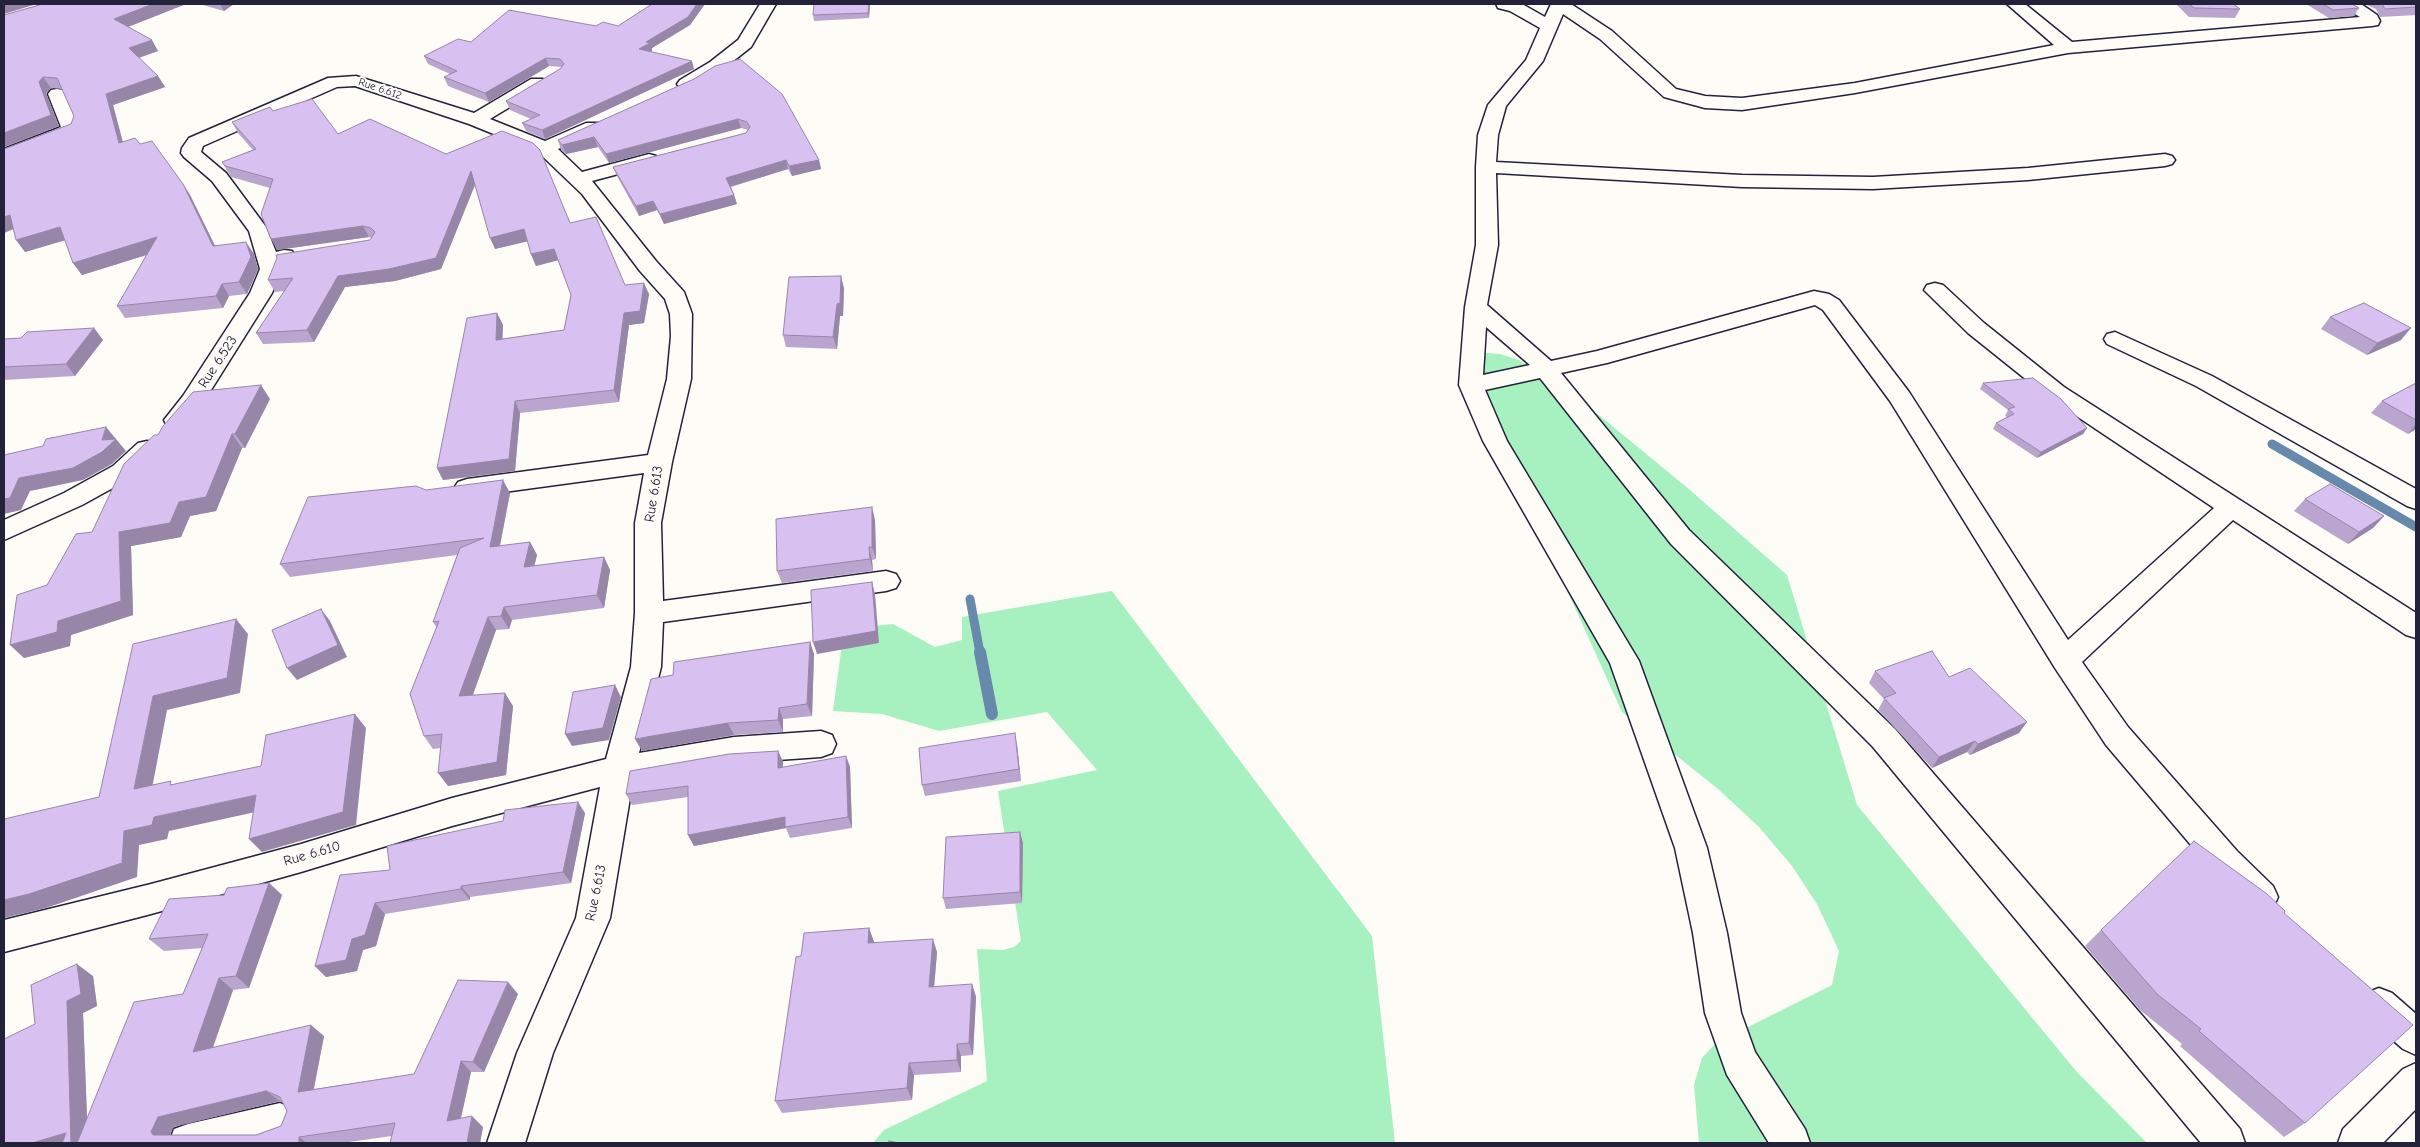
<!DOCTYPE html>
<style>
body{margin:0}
#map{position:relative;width:2420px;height:1147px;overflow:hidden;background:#fdfcf7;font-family:"Comic Neue",sans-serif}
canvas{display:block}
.frame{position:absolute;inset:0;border:5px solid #22223b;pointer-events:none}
</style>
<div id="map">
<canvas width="2420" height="1147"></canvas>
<div class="frame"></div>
</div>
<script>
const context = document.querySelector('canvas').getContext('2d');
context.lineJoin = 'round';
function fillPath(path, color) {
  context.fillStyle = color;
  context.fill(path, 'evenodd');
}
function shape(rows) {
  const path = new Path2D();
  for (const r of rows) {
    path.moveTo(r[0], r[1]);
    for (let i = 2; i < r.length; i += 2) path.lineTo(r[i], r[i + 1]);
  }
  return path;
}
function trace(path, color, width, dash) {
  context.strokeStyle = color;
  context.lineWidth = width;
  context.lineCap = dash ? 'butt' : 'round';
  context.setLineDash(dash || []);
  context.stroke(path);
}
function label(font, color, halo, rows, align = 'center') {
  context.font = font + ' "Comic Neue",sans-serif';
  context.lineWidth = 4;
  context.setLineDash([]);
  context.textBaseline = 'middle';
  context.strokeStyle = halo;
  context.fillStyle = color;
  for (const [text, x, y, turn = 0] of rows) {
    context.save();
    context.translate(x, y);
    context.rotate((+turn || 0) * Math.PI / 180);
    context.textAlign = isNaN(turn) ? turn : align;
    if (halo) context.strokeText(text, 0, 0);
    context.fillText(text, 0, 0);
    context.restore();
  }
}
const green = shape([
 [1487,353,1500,354,1519,360,1600,416,1690,490,1787,575,1857,805,2076,1071,2147,1143,1699,1143,1694,1085,1702,1058,1716,1043,1832,985,1839,951,1817,904,1792,866,1759,827,1718,789,1622,712,1463,360],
 [1112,591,1372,936,1395,1143,873,1143,884,1130,987,1081,977,949,1003,950,1014,947,1021,941,998,791,1097,770,1047,712,939,731,882,714,833,711,844,629,893,624,935,647,962,640,962,617]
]);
const streamFar1 = shape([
 [2272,444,2416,527],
 [970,599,980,653]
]);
const stream = shape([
 [980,652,992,714]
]);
const minor = shape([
 [760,4,776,4,751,47,722,70,692,88,680,88,677,84,680,80,710,62,738,40,760,4],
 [1496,4,1522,4,1545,17,1551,4,1571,4,1612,31,1676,89,1705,96,1742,98,1855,83,2054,45,2007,4,2025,4,2072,42,2360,17,2344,8,2342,4,2361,4,2377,15,2380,21,2378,25,2372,26,2068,53,1855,93,1742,110,1705,108,1664,97,1600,39,1563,14,1543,61,1506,106,1498,135,1496,162,1742,175,1873,177,2028,168,2165,154,2172,156,2175,160,2172,164,2165,166,2028,180,1873,189,1742,187,1496,173,1498,245,1487,305,1551,361,1597,351,1814,291,1829,294,1839,300,1909,392,2068,640,2214,508,2048,397,1968,333,1924,290,1927,285,1935,283,1943,285,1984,323,2064,387,2416,613,2416,638,2406,635,2233,520,2082,662,2128,727,2237,851,2273,886,2278,897,2273,908,2261,912,2249,908,2213,871,2106,745,2055,668,1890,401,1823,310,1815,305,1607,363,1561,373,1689,530,1895,729,2240,1129,2245,1143,2201,1143,1873,747,1671,544,1540,378,1485,390,1507,441,1639,661,1707,848,1727,933,1741,1013,1755,1052,1805,1129,1810,1143,1769,1143,1727,1075,1705,1013,1693,933,1675,848,1610,663,1483,441,1459,385,1465,307,1476,245,1476,167,1478,135,1488,105,1526,60,1540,28,1510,11,1498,8,1496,4],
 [1486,327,1530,365,1483,375,1486,327],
 [356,76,474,113,531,79,543,79,546,83,543,87,490,119,545,141,586,123,600,123,602,127,600,131,558,149,582,172,649,154,656,156,659,160,656,164,592,181,656,261,684,292,692,314,691,379,672,462,661,523,663,601,886,571,896,574,900,581,896,588,886,591,663,622,661,667,639,753,734,737,821,731,832,735,836,744,832,753,821,757,734,763,633,780,610,918,553,1053,525,1143,487,1143,517,1053,576,918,600,787,452,826,301,872,151,914,4,952,4,920,151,884,301,844,452,798,606,759,631,667,635,613,635,523,644,473,467,497,458,494,454,488,458,482,467,479,648,455,667,379,671,336,670,314,665,299,640,271,582,194,538,152,469,124,355,86,337,87,203,146,201,152,226,173,266,227,276,252,284,250,292,251,295,256,292,261,280,263,282,269,272,293,201,406,185,426,176,428,167,426,164,420,183,396,250,293,260,269,249,231,212,181,184,157,181,153,182,148,189,138,328,78,356,76],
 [57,89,63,90,66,94,80,128,77,134,4,162,4,149,61,127,48,94,51,90,57,89],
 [2115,332,2212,376,2416,489,2416,509,2407,506,2196,386,2107,344,2104,339,2107,334,2115,332],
 [147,441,156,443,160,449,131,478,82,505,4,540,4,520,64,493,113,466,138,443,147,441],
 [2379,988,2392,993,2416,1014,2416,1055,2403,1049,2366,1017,2361,1005,2366,993,2379,988],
 [2416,1063,2416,1109,2383,1143,2338,1143,2343,1129,2403,1069,2416,1063],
 [280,1103,293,1109,299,1122,293,1135,280,1141,270,1143,169,1143,174,1129,188,1124,280,1103]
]);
const wall = shape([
 [43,4,186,4,128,27,158,51,139,58,158,76,165,87,113,105,123,142,140,144,183,184,190,195,215,246,254,254,258,269,247,294,229,296,223,308,125,318,117,306,147,255,82,275,73,263,65,240,25,252,14,229,4,233,4,149,71,124,74,116,62,89,51,88,46,93,59,126,4,147,4,15],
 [199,4,234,4,224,11],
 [652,4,705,4,690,25,652,48,652,51,651,52,694,69,545,139,526,131,522,123,531,119,510,110,506,101,560,69,562,67,549,66,489,102,448,86,444,77,450,74,428,64,424,56,471,42,596,26,618,26],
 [870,4,869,18,814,21,813,15],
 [2176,4,2233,4,2240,9,2235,18,2189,17],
 [2306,4,2352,4,2359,8,2354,16,2329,18],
 [2365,4,2416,4,2416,15,2380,17,2376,9],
 [694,79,819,160,821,169,792,176,788,169,731,187,734,195,737,204,664,224,657,210,639,216,617,176,613,167,746,133,748,130,741,128,609,163,598,147,566,154,561,150,558,140],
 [273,111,338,134,370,119,570,223,625,285,649,294,644,323,629,325,619,402,520,413,515,471,443,480,437,468,497,313,503,325,502,339,564,330,571,295,558,260,536,266,531,254,528,241,495,249,475,185,441,269,395,281,345,287,314,342,263,344,256,333,284,291,275,292,268,280,370,240,372,238,369,237,277,250,270,188,231,177,222,162,253,150,238,133,232,122],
 [844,288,843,316,840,316,837,349,786,347,783,335],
 [2330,317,2401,340,2367,355,2321,329],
 [94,328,103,340,75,376,4,380,4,339,21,338],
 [1983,383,2087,428,2083,434,2037,458,1993,429,1996,423,2007,417,2005,416,2008,410,1980,389],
 [2416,383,2416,429,2408,434,2371,413,2382,401],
 [270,399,245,448,242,448,216,511,190,516,181,537,131,546,133,615,71,635,70,646,24,658,47,585,92,532,158,435],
 [426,490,510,493,500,546,530,542,537,555,534,566,604,557,610,570,604,608,512,620,509,629,496,630,473,695,513,706,506,775,448,786,441,748,433,749,424,736,437,628,433,622,457,555,290,577,280,564],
 [2305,499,2384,516,2373,528,2348,544,2294,511],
 [875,520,876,559,872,560,873,571,782,583,777,571],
 [810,642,814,654,812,716,783,719,783,732,734,735,642,751,673,675],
 [1875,671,1949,677,2019,733,1970,755,1967,752,1932,768,1878,710,1884,699,1869,683],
 [1017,745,1021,781,925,796,922,785],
 [778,751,783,762,783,767,846,756,850,767,852,828,790,838,786,828,694,846,688,835,688,797,632,805,626,794],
 [585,813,571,883,470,897,470,900,385,914,376,946,363,950,357,971,326,977,315,966,390,870],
 [1023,843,1022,903,946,909,943,898],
 [269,883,282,895,249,988,233,990,213,1048,324,1036,314,1089,414,1074,518,994,484,1072,471,1072,461,1118,483,1127,480,1143,390,1143,392,1136,342,1143,4,1143,35,1024,93,976,97,1006,83,1013,87,1118,183,994,202,948,164,951,149,939,224,895],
 [280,1101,283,1103,287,1111,281,1126,256,1135,170,1135,173,1127],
 [2284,913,2305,1123,2284,1137,2180,1046,2182,1044,2140,1010,2085,946,2101,930],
 [869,928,874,942,937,952,934,987,972,984,976,997,973,1055,961,1056,961,1072,914,1075,912,1100,782,1113,775,1101,801,956]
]);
const shadedWall = shape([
 [4,4,37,4,4,14],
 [153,4,186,4,120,30,114,19],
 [220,4,234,4,224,11],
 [697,4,705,4,690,25,652,48,652,51,642,57,639,49,646,42],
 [869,4,870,4,869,18,868,13],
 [152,40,158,51,135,59,129,48],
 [546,58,549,66,489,102,485,93],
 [692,61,694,69,545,139,542,130],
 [158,76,165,87,113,105,126,155,119,143,106,94],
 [43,77,51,88,46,93,59,126,4,147,4,133,39,82],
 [738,119,741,128,609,163,606,154],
 [594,137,598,147,566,154,562,145],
 [786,160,788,169,729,187,726,178],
 [819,160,821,169,792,176,789,166],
 [471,171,476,182,441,269,395,281,345,287,314,342,307,330,338,276],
 [183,184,190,195,221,258,213,246],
 [734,195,737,204,664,224,660,214],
 [653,201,657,210,639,216,636,206],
 [10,215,19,226,4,233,4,217],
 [363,226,369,237,277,250,271,239],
 [60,227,69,239,25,252,16,240],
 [524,229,529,241,495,249,490,238],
 [157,237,165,249,82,275,73,263],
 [246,242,254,254,258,269,247,294,239,282],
 [554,249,559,260,536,266,531,254],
 [841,276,844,288,843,316,840,316,837,349,833,337,837,304],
 [644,283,649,294,644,323,629,325,619,402,614,390,624,313],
 [222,284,229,296,223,308,216,296],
 [497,313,503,325,502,351,496,340],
 [94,328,103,340,75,376,66,364],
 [2411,328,2401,340,2367,355,2377,343],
 [261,385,270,399,245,448,235,434],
 [515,401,520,413,515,471,443,480,437,468],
 [2416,424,2416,429,2408,434],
 [106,427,126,451,112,464,83,480,30,491,21,510,4,514,4,499,19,478,102,440],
 [2087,428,2083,434,2037,458,2041,452],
 [232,434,242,448,216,511,190,516,181,537,131,546,133,615,71,635,70,646,24,658,10,645,58,621,119,532,179,502],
 [503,480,510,493,497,560,490,547],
 [872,507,875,520,876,559,872,547],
 [2384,516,2373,528,2348,544,2359,532],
 [530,542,537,555,531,580,524,567],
 [869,547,872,560,873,571,870,559],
 [604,557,610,570,604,608,597,595],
 [872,582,875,594,879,643,817,654,813,642],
 [504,607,512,620,509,629,501,616],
 [321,609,330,621,347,657,297,680,287,668],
 [488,617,496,630,468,708,459,696],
 [236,619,248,634,240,693,167,710,149,804,134,789,153,696],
 [810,642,814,654,812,716,807,704],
 [615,685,621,697,609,740,572,746,565,734],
 [505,693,513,706,506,775,448,786,438,773],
 [779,708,783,719,783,732,778,720],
 [355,714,366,728,356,825,262,852,249,839],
 [2027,722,2019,733,1970,755,1978,744],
 [728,723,734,735,642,751,635,739],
 [1015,733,1017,745,1021,781,1019,769],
 [1975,741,1967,752,1932,768,1939,757],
 [778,751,783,762,782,779,778,768],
 [846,756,850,767,852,828,848,817],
 [256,795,269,809,169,831,167,839,139,845,137,877,46,908,4,918,4,900,124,831,154,817],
 [578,802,585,813,571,883,563,872],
 [785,817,786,828,694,846,688,835],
 [1020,832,1023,843,1022,903,1020,892],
 [269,883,282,895,249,988,236,976],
 [461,886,470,897,470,900,461,889],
 [375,903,385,914,376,946,363,950,357,971,326,977,315,966,352,939],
 [869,928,874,942,873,956,868,943],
 [933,939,937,952,933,1000,929,987],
 [77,964,93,976,97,1006,83,1013,88,1143,32,1143,67,1001],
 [219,978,233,990,207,1063,193,1052],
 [508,982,518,994,484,1072,473,1062],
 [972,984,976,997,973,1055,969,1043],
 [311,1025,324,1036,311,1102,298,1092],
 [957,1044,961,1056,961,1072,957,1060],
 [461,1061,471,1072,458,1131,447,1121],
 [909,1063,914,1075,912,1100,907,1088],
 [266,1091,280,1101,173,1127,167,1142,153,1135,151,1132,158,1117],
 [472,1116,483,1127,480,1143,467,1143],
 [299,1137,307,1143,299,1143]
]);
const building = shape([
 [43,4,153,4,114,19,152,40,129,48,158,76,106,94,119,143,135,138,140,144,152,141,183,184,213,246,246,242,251,257,239,282,222,284,216,296,117,306,157,237,73,263,60,227,16,240,10,215,4,217,4,149,71,124,74,116,57,78,43,77,39,82,51,115,4,133,4,15,43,4],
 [652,4,697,4,688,17,646,42,650,43,639,49,692,61,542,130,522,123,540,115,506,101,560,69,564,64,560,59,546,58,485,93,444,77,457,71,424,56,458,39,471,42,509,10,596,26,603,22,618,26,652,4],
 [814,4,869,4,868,13,813,15,814,4],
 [2190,4,2233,4,2240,9,2194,8,2190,4],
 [2323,4,2352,4,2359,8,2333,10,2323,4],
 [2382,4,2416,4,2416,7,2385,9,2382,4],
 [740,59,782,94,819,160,789,166,786,160,726,178,734,195,660,214,653,201,636,206,613,167,746,133,750,127,747,122,738,119,606,154,594,137,562,145,558,140,694,79,715,66,740,59],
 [312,99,338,134,370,119,446,154,502,131,533,143,540,150,570,223,596,217,625,285,644,283,640,311,624,313,614,390,515,401,509,459,437,468,467,318,497,313,496,340,564,330,571,295,554,249,531,254,524,229,490,238,471,171,436,258,389,269,338,276,307,330,256,333,293,278,268,280,277,258,276,255,370,240,375,232,371,228,363,226,271,239,261,214,273,179,225,166,222,162,256,149,232,122,270,107,273,111,312,99],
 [841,276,840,303,837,304,833,337,783,335,789,277,841,276],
 [2364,303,2411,328,2377,343,2330,317,2364,303],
 [94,328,66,364,4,367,4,339,21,338,27,332,94,328],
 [2033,378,2061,399,2087,428,2041,452,1996,423,2014,414,2008,409,2015,407,1983,383,2033,378],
 [2416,383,2416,420,2382,401,2416,383],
 [261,385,235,434,232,434,206,497,179,502,170,523,119,532,121,601,58,621,57,632,10,645,17,595,47,585,76,534,92,532,124,464,154,435,158,435,163,426,193,392,261,385],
 [106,427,102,440,116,439,102,452,73,468,19,478,10,498,4,499,4,455,43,446,46,439,106,427],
 [503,480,490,547,530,542,524,567,604,557,597,595,504,607,501,616,488,617,459,696,505,693,497,762,438,773,442,734,424,736,410,694,439,621,433,622,460,548,484,538,280,564,308,497,416,486,426,490,503,480],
 [2330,484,2384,516,2359,532,2305,499,2330,484],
 [872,507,872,547,869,547,870,559,777,571,776,519,872,507],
 [872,582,876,631,813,642,811,590,872,582],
 [321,609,338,645,287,668,272,630,321,609],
 [236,619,227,678,153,696,134,789,171,781,170,785,261,766,266,735,355,714,343,812,249,839,256,795,154,817,152,825,124,831,122,863,29,894,4,900,4,819,99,797,133,644,236,619],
 [810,642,807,704,779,708,778,720,728,723,635,739,651,679,673,675,674,662,810,642],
 [1932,651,1949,677,1970,668,2027,722,1978,744,1975,741,1939,757,1884,698,1896,693,1875,671,1932,651],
 [615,685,603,728,565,734,573,692,615,685],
 [1015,733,1019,769,922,785,919,748,1015,733],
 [778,751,778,768,846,756,848,817,785,827,785,817,688,835,688,786,626,794,630,771,729,754,778,751],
 [578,802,563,872,461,886,461,889,375,903,365,935,352,939,346,960,315,966,340,875,390,870,387,846,503,821,505,810,578,802],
 [1020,832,1020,892,943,898,946,837,1020,832],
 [2194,841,2267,894,2285,911,2284,913,2413,1025,2305,1123,2199,1031,2201,1029,2157,994,2101,930,2194,841],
 [269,883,236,976,219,978,193,1052,311,1025,298,1092,414,1074,458,980,508,982,473,1062,461,1061,447,1121,472,1116,467,1143,390,1143,395,1123,299,1137,299,1143,77,1143,134,1002,183,994,208,934,149,939,169,899,224,895,227,888,269,883],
 [266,1091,280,1097,287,1111,281,1126,256,1135,153,1135,151,1132,158,1117,266,1091],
 [869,928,868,943,933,939,929,987,972,984,969,1043,957,1044,957,1060,909,1063,907,1088,775,1101,796,957,801,956,804,933,869,928],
 [77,964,81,994,67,1001,71,1143,62,1143,66,1133,32,1143,4,1143,4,1039,35,1024,31,985,77,964],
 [889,1141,899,1143,888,1143,889,1141]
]);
const farStreetnames = [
 ["Rue 6.612",380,89,19]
];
const streetNames = [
 ["Rue 6.523",218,362,-57],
 ["Rue 6.613",654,494,-81],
 ["Rue 6.610",312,854,-16],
 ["Rue 6.613",596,893,-78]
];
fillPath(green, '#a7f1c0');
trace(streamFar1, '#6789ab', 9);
trace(stream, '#6789ab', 12);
trace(minor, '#22223b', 3);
fillPath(minor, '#fdfcf7');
fillPath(wall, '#baa5ce');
fillPath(shadedWall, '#9786a8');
fillPath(building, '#d8c0f0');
trace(building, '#9786a8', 1);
label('11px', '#22223b', '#fdfcf7', farStreetnames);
label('14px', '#22223b', '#fdfcf7', streetNames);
</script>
